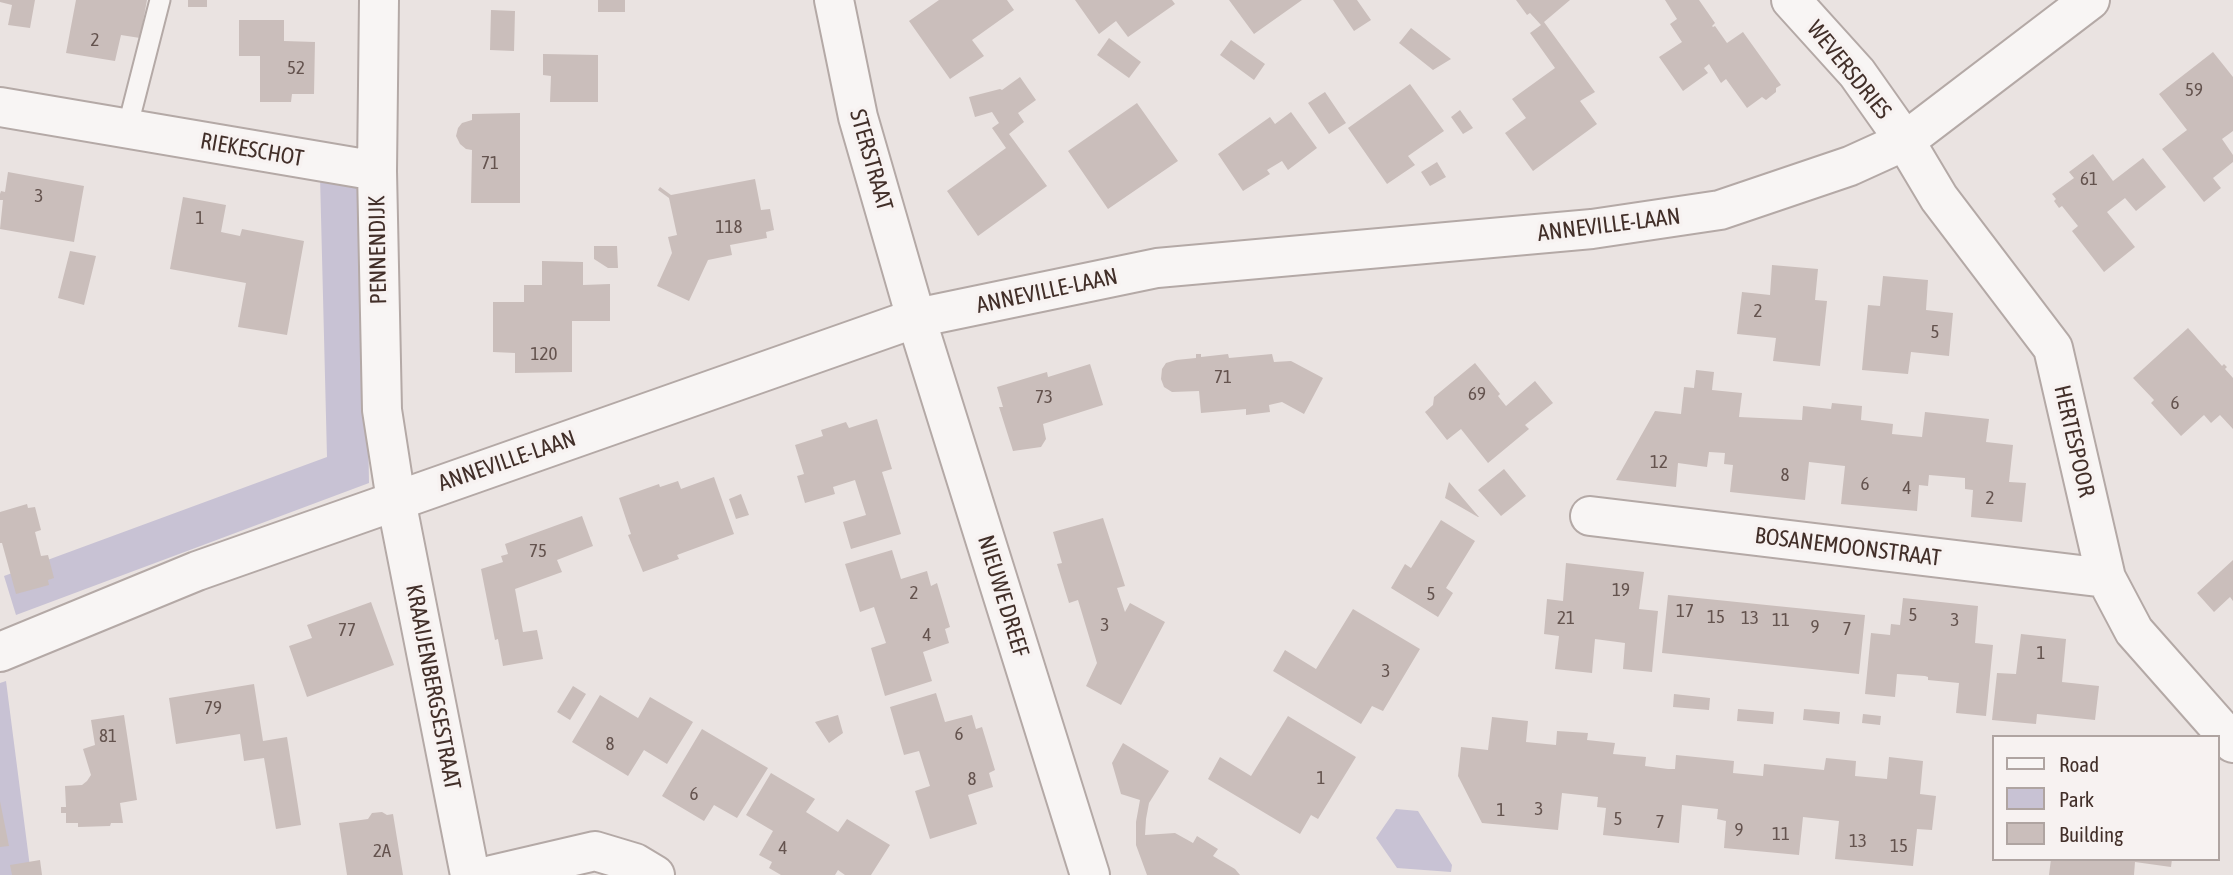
<!DOCTYPE html>
<style>
body{margin:0}
#map{position:relative;width:2233px;height:875px;overflow:hidden;background:#eae3e1;font-family:"Asap Condensed",sans-serif}
canvas{display:block}
.legend{position:absolute;left:1992px;top:735px;width:228px;height:126px;box-sizing:border-box;background:#f7f2f1;border:2px solid #afa4a1;margin:0;padding:9px 12px;list-style:none;font-size:21px;color:#422f29}
.legend li{display:flex;align-items:center;gap:14px;height:35px}
.legend b{width:35px;border:2px solid #afa4a1}
</style>
<div id="map">
<canvas width="2233" height="875"></canvas>
<ul class="legend">
<li><b style="height:9px;background:#f8f5f4"></b>Road</li>
<li><b style="height:19px;background:#c8c2d4"></b>Park</li>
<li><b style="height:19px;background:#cabebb"></b>Building</li>
</ul>
</div>
<script>
const context = document.querySelector('canvas').getContext('2d');
context.lineJoin = 'round';
function fillPath(path, color) {
  context.fillStyle = color;
  context.fill(path, 'evenodd');
}
function shape(rows) {
  const path = new Path2D();
  for (const r of rows) {
    path.moveTo(r[0], r[1]);
    for (let i = 2; i < r.length; i += 2) path.lineTo(r[i], r[i + 1]);
  }
  return path;
}
function trace(path, color, width, dash) {
  context.strokeStyle = color;
  context.lineWidth = width;
  context.lineCap = dash ? 'butt' : 'round';
  context.setLineDash(dash || []);
  context.stroke(path);
}
function label(font, color, halo, rows, align = 'center') {
  context.font = font + ' "Asap Condensed",sans-serif';
  context.lineWidth = 7;
  context.setLineDash([]);
  context.textBaseline = 'middle';
  context.strokeStyle = halo;
  context.fillStyle = color;
  for (const [text, x, y, turn = 0] of rows) {
    context.save();
    context.translate(x, y);
    context.rotate((+turn || 0) * Math.PI / 180);
    context.textAlign = isNaN(turn) ? turn : align;
    if (halo) context.strokeText(text, 0, 0);
    context.fillText(text, 0, 0);
    context.restore();
  }
}
const green = shape([
 [320,176,364,185,369,483,16,615,4,576,327,457],
 [6,681,31,875,0,875,0,683],
 [1396,809,1418,811,1452,865,1451,872,1397,868,1376,838]
]);
const building = shape([
 [0,0,35,0,30,28,8,25,12,5,0,2],
 [76,0,147,0,140,38,121,35,115,61,66,53],
 [188,0,207,0,207,7,188,7],
 [598,0,625,0,625,12,598,12],
 [939,0,1007,0,1014,10,972,40,984,56,950,79,909,21],
 [1075,0,1172,0,1175,4,1128,37,1116,21,1099,34],
 [1229,0,1302,0,1254,34],
 [1333,0,1357,0,1371,20,1354,31],
 [1516,0,1570,0,1544,22,1595,92,1580,101,1597,124,1533,171,1505,133,1526,118,1512,99,1555,68,1530,33,1541,25,1530,13,1527,15],
 [1665,0,1699,0,1715,23,1712,26,1713,27,1715,26,1727,43,1743,32,1781,85,1776,88,1776,92,1766,100,1762,97,1747,108,1726,79,1721,83,1709,64,1704,68,1708,73,1683,91,1659,57,1682,42,1670,24,1677,19],
 [491,10,515,11,514,51,490,50],
 [239,20,284,20,284,41,315,42,314,94,292,94,291,102,260,102,260,56,239,56],
 [1411,28,1451,59,1433,70,1399,43],
 [1109,38,1141,62,1129,78,1097,55],
 [1231,40,1265,64,1254,80,1220,55],
 [2213,52,2233,77,2233,131,2222,139,2233,155,2233,162,2213,178,2221,188,2204,202,2162,149,2187,130,2159,94],
 [543,54,598,55,598,102,550,102,551,76,543,75],
 [1020,77,1036,100,1018,113,1024,122,1009,134,1047,186,978,236,947,191,1006,148,992,128,999,123,992,112,975,117,969,97,1000,89,1002,90],
 [1410,84,1444,131,1408,156,1415,165,1387,184,1348,128],
 [1325,92,1346,123,1329,134,1308,103],
 [1137,103,1178,161,1108,209,1068,151],
 [1460,110,1473,128,1463,134,1451,117],
 [1291,112,1317,148,1288,170,1282,161,1267,170,1270,174,1243,191,1218,154,1270,117,1275,124],
 [520,113,520,203,471,203,472,150,466,149,460,144,456,136,458,128,462,123,472,120,472,114],
 [2093,154,2113,181,2143,158,2166,187,2136,211,2125,198,2107,212,2135,247,2104,272,2072,231,2078,226,2062,206,2059,208,2054,201,2056,199,2052,194,2074,178,2069,172],
 [1437,162,1446,177,1430,186,1421,172],
 [8,172,84,186,74,242,0,229,3,200,0,200,0,194,1,191,5,192],
 [755,179,761,210,770,209,774,230,766,232,767,238,730,245,732,255,708,260,689,301,657,286,672,253,668,237,677,235,669,198,658,190,660,187,671,195],
 [183,197,226,205,221,232,240,236,242,229,304,241,287,335,238,327,246,283,170,269],
 [594,246,617,246,618,268,608,268,594,259],
 [70,251,96,256,84,305,58,298],
 [542,261,583,262,583,285,610,284,610,321,572,321,572,372,515,373,515,353,493,352,493,302,524,302,524,285,542,285],
 [1772,265,1818,269,1815,300,1827,301,1820,366,1773,361,1776,338,1737,334,1742,292,1770,295],
 [1883,276,1928,280,1926,310,1953,313,1949,356,1911,352,1908,374,1862,370,1868,305,1880,306],
 [2188,328,2222,366,2224,364,2227,367,2225,369,2233,378,2233,429,2220,415,2211,423,2204,415,2181,436,2151,403,2154,400,2133,378],
 [1196,354,1201,354,1201,357,1228,354,1229,358,1272,354,1274,362,1291,361,1323,378,1304,414,1282,402,1269,405,1270,412,1246,415,1246,409,1201,413,1199,391,1172,392,1164,387,1161,379,1162,369,1166,363,1176,360,1196,358],
 [1475,363,1500,394,1498,396,1506,406,1535,381,1553,403,1525,425,1529,429,1488,463,1461,429,1447,440,1425,412,1433,405,1434,397],
 [1090,364,1103,405,1043,424,1046,439,1041,447,1013,451,999,407,1003,407,997,387,1047,372,1048,377],
 [1696,370,1714,372,1712,390,1742,393,1739,417,1802,420,1803,406,1831,409,1832,403,1862,406,1861,420,1893,424,1892,434,1922,437,1925,412,1989,419,1986,442,2013,445,2009,482,2026,483,2022,522,1971,517,1973,490,1965,489,1965,478,1929,475,1928,486,1919,485,1917,511,1841,504,1845,466,1809,462,1805,500,1730,492,1733,465,1724,464,1725,453,1709,452,1707,467,1678,463,1676,487,1616,480,1655,411,1681,414,1684,387,1694,388],
 [877,419,892,469,882,472,901,534,851,549,843,522,866,515,855,480,833,487,835,494,805,503,797,476,804,474,795,445,823,436,821,430,846,422,849,428],
 [1504,469,1526,496,1501,516,1478,490],
 [714,477,734,534,677,555,679,559,643,572,628,535,631,534,619,498,659,484,660,487,678,481,681,489],
 [1449,482,1479,517,1478,517,1445,498],
 [741,494,749,515,736,519,729,499],
 [27,504,28,508,35,507,41,530,35,532,41,556,48,555,54,578,48,580,49,585,16,594,2,543,0,543,0,512],
 [582,516,593,546,557,560,562,572,515,589,523,632,537,630,543,659,503,666,498,639,495,640,481,569,503,562,501,556,508,554,505,544],
 [1103,518,1125,586,1117,588,1125,612,1130,603,1165,622,1121,705,1086,686,1097,663,1078,600,1069,603,1057,564,1062,563,1053,532],
 [1441,520,1475,541,1446,588,1453,593,1438,617,1391,588,1405,564,1411,568],
 [892,550,901,579,927,571,931,586,937,583,950,627,945,629,949,643,923,652,932,681,885,696,871,648,886,643,874,607,860,612,845,564],
 [2233,560,2233,601,2230,597,2214,612,2197,593],
 [1566,563,1644,572,1639,609,1658,611,1652,672,1623,669,1625,643,1595,639,1592,673,1555,669,1559,636,1544,634,1547,599,1563,601],
 [1668,595,1865,615,1859,674,1662,653],
 [1903,598,1978,606,1975,643,1993,645,1986,716,1956,713,1959,683,1928,680,1928,677,1925,676,1897,674,1895,697,1865,694,1871,633,1890,635,1891,624,1900,625],
 [371,602,394,665,307,697,289,646,312,638,307,625],
 [1353,609,1420,649,1383,711,1372,706,1361,724,1273,671,1285,650,1316,669],
 [2021,634,2066,639,2062,682,2099,686,2095,720,2037,714,2036,724,1992,720,1997,673,2016,674],
 [254,684,263,741,287,737,301,825,276,829,264,758,244,761,240,734,176,744,169,698],
 [573,686,586,694,570,720,557,712],
 [936,693,945,722,972,715,976,729,982,727,995,770,989,773,993,787,968,795,977,824,930,839,915,791,930,786,919,751,904,755,890,707],
 [1674,694,1710,698,1709,710,1673,707],
 [600,695,638,718,650,697,693,722,667,764,644,750,628,776,572,742],
 [1738,709,1774,712,1773,724,1737,721],
 [1804,709,1840,712,1839,724,1803,720],
 [1863,714,1881,716,1880,725,1862,723],
 [124,715,137,800,120,803,123,823,111,823,110,826,78,827,78,823,66,823,66,813,61,813,61,807,66,807,65,786,82,785,87,781,91,775,83,749,95,745,91,720],
 [838,715,843,733,829,743,815,722],
 [1288,716,1356,757,1318,819,1311,815,1300,834,1208,779,1220,757,1251,776],
 [1492,717,1528,721,1526,742,1556,745,1557,731,1588,733,1587,740,1615,743,1613,754,1646,757,1645,766,1668,769,1675,769,1676,755,1734,761,1733,773,1763,776,1764,764,1824,770,1826,758,1856,761,1855,776,1887,779,1889,757,1923,761,1920,794,1936,796,1932,830,1917,829,1913,866,1835,859,1839,821,1803,817,1799,855,1724,848,1726,821,1717,819,1718,809,1699,807,1682,805,1679,843,1603,835,1606,808,1597,807,1598,797,1562,793,1558,830,1482,823,1458,776,1461,747,1488,750],
 [702,729,768,768,737,818,714,805,704,821,662,796],
 [1123,743,1169,771,1149,803,1146,819,1145,835,1175,833,1193,843,1197,836,1218,849,1213,856,1235,869,1240,875,1147,875,1136,845,1136,822,1140,800,1121,794,1112,763],
 [771,773,815,799,806,812,838,832,847,819,890,845,871,875,845,875,838,870,835,875,781,875,769,868,772,862,759,855,773,831,746,815],
 [0,801,9,846,0,847],
 [382,812,387,815,393,814,403,875,347,875,339,823,368,819,372,813],
 [2051,859,2172,859,2171,867,2135,862,2134,875,2049,875],
 [40,860,42,875,12,875,10,865]
]);
const service = shape([
 [127,129,160,0]
]);
const minor = shape([
 [379,0,377,171,382,410,396,500,470,875],
 [834,0,858,117,916,318,1090,875],
 [1791,0,1857,73,1905,141,1939,198,2053,348,2106,578,2134,631,2233,743],
 [0,107,377,171],
 [1590,516,2106,578],
 [492,875,595,851,635,863,655,875]
]);
const tertiary = shape([
 [0,652,197,571,916,318,1157,268,1592,229,1720,210,1850,166,1905,141,2090,0]
]);
const numberNames = [
 ["2",95,40],
 ["52",296,68],
 ["59",2194,90],
 ["71",490,163],
 ["61",2089,179],
 ["3",39,196],
 ["1",200,218],
 ["118",729,227],
 ["2",1758,311],
 ["5",1935,332],
 ["120",544,354],
 ["71",1223,377],
 ["69",1477,394],
 ["73",1044,397],
 ["6",2175,403],
 ["12",1659,462],
 ["8",1785,475],
 ["6",1865,484],
 ["4",1907,488],
 ["2",1990,498],
 ["75",538,551],
 ["19",1621,590],
 ["2",914,593],
 ["5",1431,594],
 ["17",1685,611],
 ["5",1913,615],
 ["15",1716,617],
 ["21",1566,618],
 ["13",1750,618],
 ["11",1781,620],
 ["3",1955,620],
 ["3",1105,625],
 ["9",1815,627],
 ["7",1847,629],
 ["77",347,630],
 ["4",927,635],
 ["1",2041,653],
 ["3",1386,671],
 ["79",213,708],
 ["6",959,734],
 ["81",108,736],
 ["8",610,744],
 ["1",1321,778],
 ["8",972,779],
 ["6",694,794],
 ["3",1539,809],
 ["1",1501,810],
 ["5",1618,819],
 ["7",1660,822],
 ["9",1739,830],
 ["11",1781,834],
 ["13",1858,841],
 ["15",1899,846],
 ["4",783,848],
 ["2A",382,851]
];
const streetNames = [
 ["WEVERSDRIES",1849,70,51],
 ["RIEKESCHOT",252,150,10],
 ["STERSTRAAT",871,160,74],
 ["ANNEVILLE-LAAN",1609,225,-7],
 ["PENNENDIJK",378,250,-91],
 ["ANNEVILLE-LAAN",1047,291,-12],
 ["HERTESPOOR",2074,441,77],
 ["ANNEVILLE-LAAN",507,461,-19],
 ["BOSANEMOONSTRAAT",1848,547,7],
 ["NIEUWE DREEF",1003,596,73],
 ["KRAAIJENBERGSESTRAAT",433,687,79]
];
fillPath(green, '#c8c2d4');
fillPath(building, '#cabebb');
trace(service, '#b4a9a6', 23);
trace(minor, '#b4a9a6', 42);
trace(tertiary, '#b4a9a6', 42);
trace(service, '#f8f5f4', 19);
trace(minor, '#f8f5f4', 38);
trace(tertiary, '#f8f5f4', 38);
label('19px', '#64534e', null, numberNames);
label('23px', '#422f29', '#f7f2f1', streetNames);
</script>
